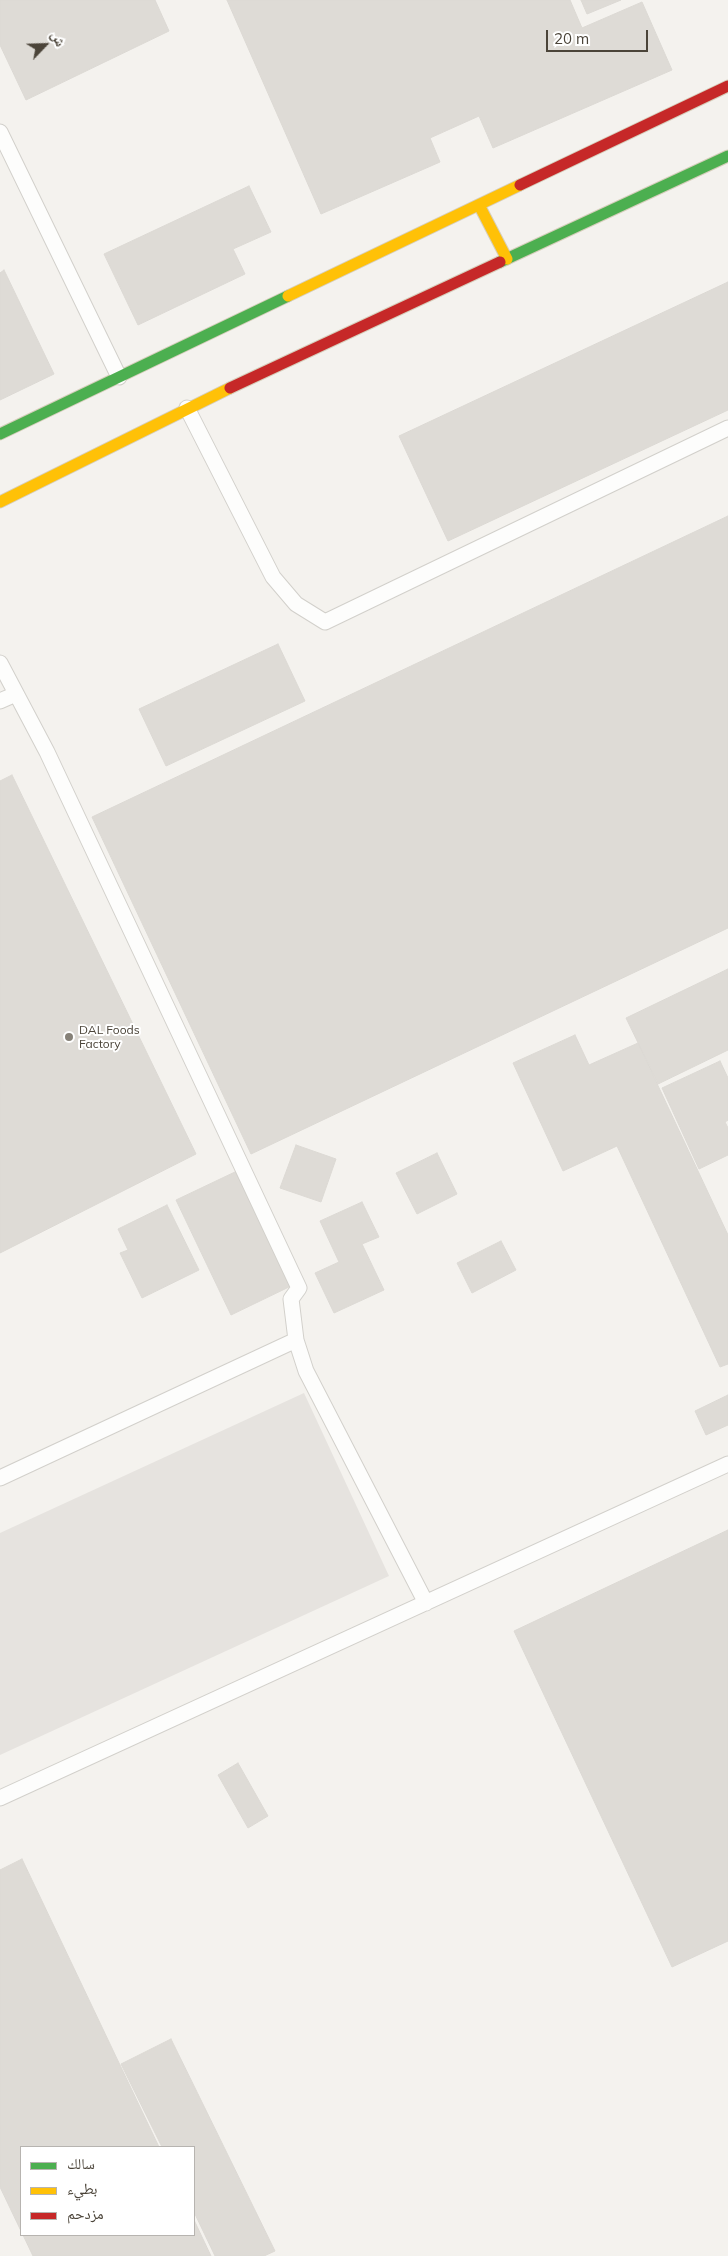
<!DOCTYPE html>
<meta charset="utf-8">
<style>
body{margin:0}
#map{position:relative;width:728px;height:2256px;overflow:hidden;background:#f4f2ee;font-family:Mulish,"Noto Naskh Arabic",sans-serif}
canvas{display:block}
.legend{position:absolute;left:20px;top:2146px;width:175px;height:90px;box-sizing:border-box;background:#fff;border:1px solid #b7b4b0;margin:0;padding:6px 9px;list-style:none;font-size:15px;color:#4b4439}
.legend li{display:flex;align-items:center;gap:10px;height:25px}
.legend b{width:25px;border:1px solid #b7b4b0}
.north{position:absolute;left:20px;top:20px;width:50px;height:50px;-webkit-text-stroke:4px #fff;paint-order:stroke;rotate:66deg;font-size:14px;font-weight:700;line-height:20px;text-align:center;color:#4b4439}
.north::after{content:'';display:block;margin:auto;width:18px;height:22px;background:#4b4439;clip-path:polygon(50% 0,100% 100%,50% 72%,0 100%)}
.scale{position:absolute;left:546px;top:30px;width:102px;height:22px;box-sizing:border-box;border:2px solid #4b4439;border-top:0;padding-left:6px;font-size:15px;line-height:18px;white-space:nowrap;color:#4b4439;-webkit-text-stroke:4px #fff;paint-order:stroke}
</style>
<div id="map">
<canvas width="728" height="2256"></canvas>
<ul class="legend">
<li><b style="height:6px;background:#4caf50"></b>سالك</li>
<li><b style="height:6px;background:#ffc107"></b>بطيء</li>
<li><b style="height:6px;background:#c62828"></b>مزدحم</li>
</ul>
<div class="north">ش</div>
<div class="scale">20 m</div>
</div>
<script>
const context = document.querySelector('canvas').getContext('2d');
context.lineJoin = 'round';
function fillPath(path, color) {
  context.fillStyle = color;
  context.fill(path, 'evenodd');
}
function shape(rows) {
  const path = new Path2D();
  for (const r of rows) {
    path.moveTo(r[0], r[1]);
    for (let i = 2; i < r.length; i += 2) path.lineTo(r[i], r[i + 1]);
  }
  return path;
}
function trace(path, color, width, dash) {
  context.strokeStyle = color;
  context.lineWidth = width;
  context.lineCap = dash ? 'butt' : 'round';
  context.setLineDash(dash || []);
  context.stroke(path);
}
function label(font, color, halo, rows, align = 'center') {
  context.font = font + ' Mulish,sans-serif';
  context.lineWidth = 4;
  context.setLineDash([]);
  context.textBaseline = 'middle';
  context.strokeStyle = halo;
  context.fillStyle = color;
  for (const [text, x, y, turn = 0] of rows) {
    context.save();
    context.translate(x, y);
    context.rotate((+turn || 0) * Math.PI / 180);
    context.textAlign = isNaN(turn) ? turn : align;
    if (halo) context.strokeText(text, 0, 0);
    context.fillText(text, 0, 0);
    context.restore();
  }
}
const parking = shape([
 [304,1393,389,1576,0,1755,0,1533]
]);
const building = shape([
 [0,0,155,0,169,31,26,100,0,45,0,0],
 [227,0,570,0,582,28,642,2,672,70,493,148,479,116,430,138,440,162,321,214,227,0],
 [581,0,621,0,587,14,581,0],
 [249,186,271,232,233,249,245,274,138,325,104,254,249,186],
 [4,270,54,374,0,400,0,273,4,270],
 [728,282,728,410,448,541,399,436,728,282],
 [728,516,728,928,251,1154,92,817,728,516],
 [278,644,305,701,166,766,139,709,278,644],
 [12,775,196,1154,0,1253,0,781,12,775],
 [728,969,728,1050,658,1084,626,1018,728,969],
 [575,1035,589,1065,638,1043,728,1235,728,1364,720,1367,617,1146,563,1171,513,1063,575,1035],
 [720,1061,728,1078,728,1120,725,1122,728,1128,728,1155,699,1169,662,1088,720,1061],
 [296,1145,336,1159,321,1202,280,1188,296,1145],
 [437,1153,457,1194,417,1214,396,1173,437,1153],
 [237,1171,291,1286,231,1315,176,1200,237,1171],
 [362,1202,379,1237,362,1244,384,1290,334,1313,315,1273,339,1262,320,1221,362,1202],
 [167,1205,199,1270,142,1298,120,1253,128,1250,118,1229,167,1205],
 [501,1241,516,1270,472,1293,457,1263,501,1241],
 [728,1395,728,1425,706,1435,695,1411,728,1395],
 [728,1530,728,1941,672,1967,514,1631,728,1530],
 [238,1763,268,1816,248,1828,218,1775,238,1763],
 [22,1859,159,2147,21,2147,21,2231,0,2187,0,1870,22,1859],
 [171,2039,275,2251,264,2256,215,2256,194,2212,194,2147,162,2147,121,2064,171,2039],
 [194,2220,211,2256,33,2256,23,2235,194,2235,194,2220]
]);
const lane = shape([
 [0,132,119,377],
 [187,408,273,577,296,604,325,622,728,428],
 [0,663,47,752,299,1288,291,1299,296,1340,306,1371,426,1603],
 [0,701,16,694],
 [0,1478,296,1340],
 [0,1798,728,1464]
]);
const fast = shape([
 [500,262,728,156],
 [0,434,288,296]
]);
const slow = shape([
 [479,205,507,259],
 [288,296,520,185],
 [0,502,230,388]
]);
const jam = shape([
 [520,185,728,86],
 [230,388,500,262]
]);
const markers = [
 [69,1037,5,"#868178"]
];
const poiNames = [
 ["DAL Foods",79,1030],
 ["Factory",79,1044]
];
fillPath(parking, '#e6e3df');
fillPath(building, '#dedbd6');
trace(building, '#dcd9d4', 1);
trace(lane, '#d2d0cb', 17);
trace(fast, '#d6cebb', 13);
trace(slow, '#d6cebb', 13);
trace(jam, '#d6cebb', 13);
trace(lane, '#fdfdfc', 15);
trace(fast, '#4caf50', 11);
trace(slow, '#ffc107', 11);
trace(jam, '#c62828', 11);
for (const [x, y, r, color] of markers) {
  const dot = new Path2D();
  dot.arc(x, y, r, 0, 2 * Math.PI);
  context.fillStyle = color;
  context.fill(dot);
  trace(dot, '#fff', 2);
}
label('12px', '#4b4439', '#fff', poiNames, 'left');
</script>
